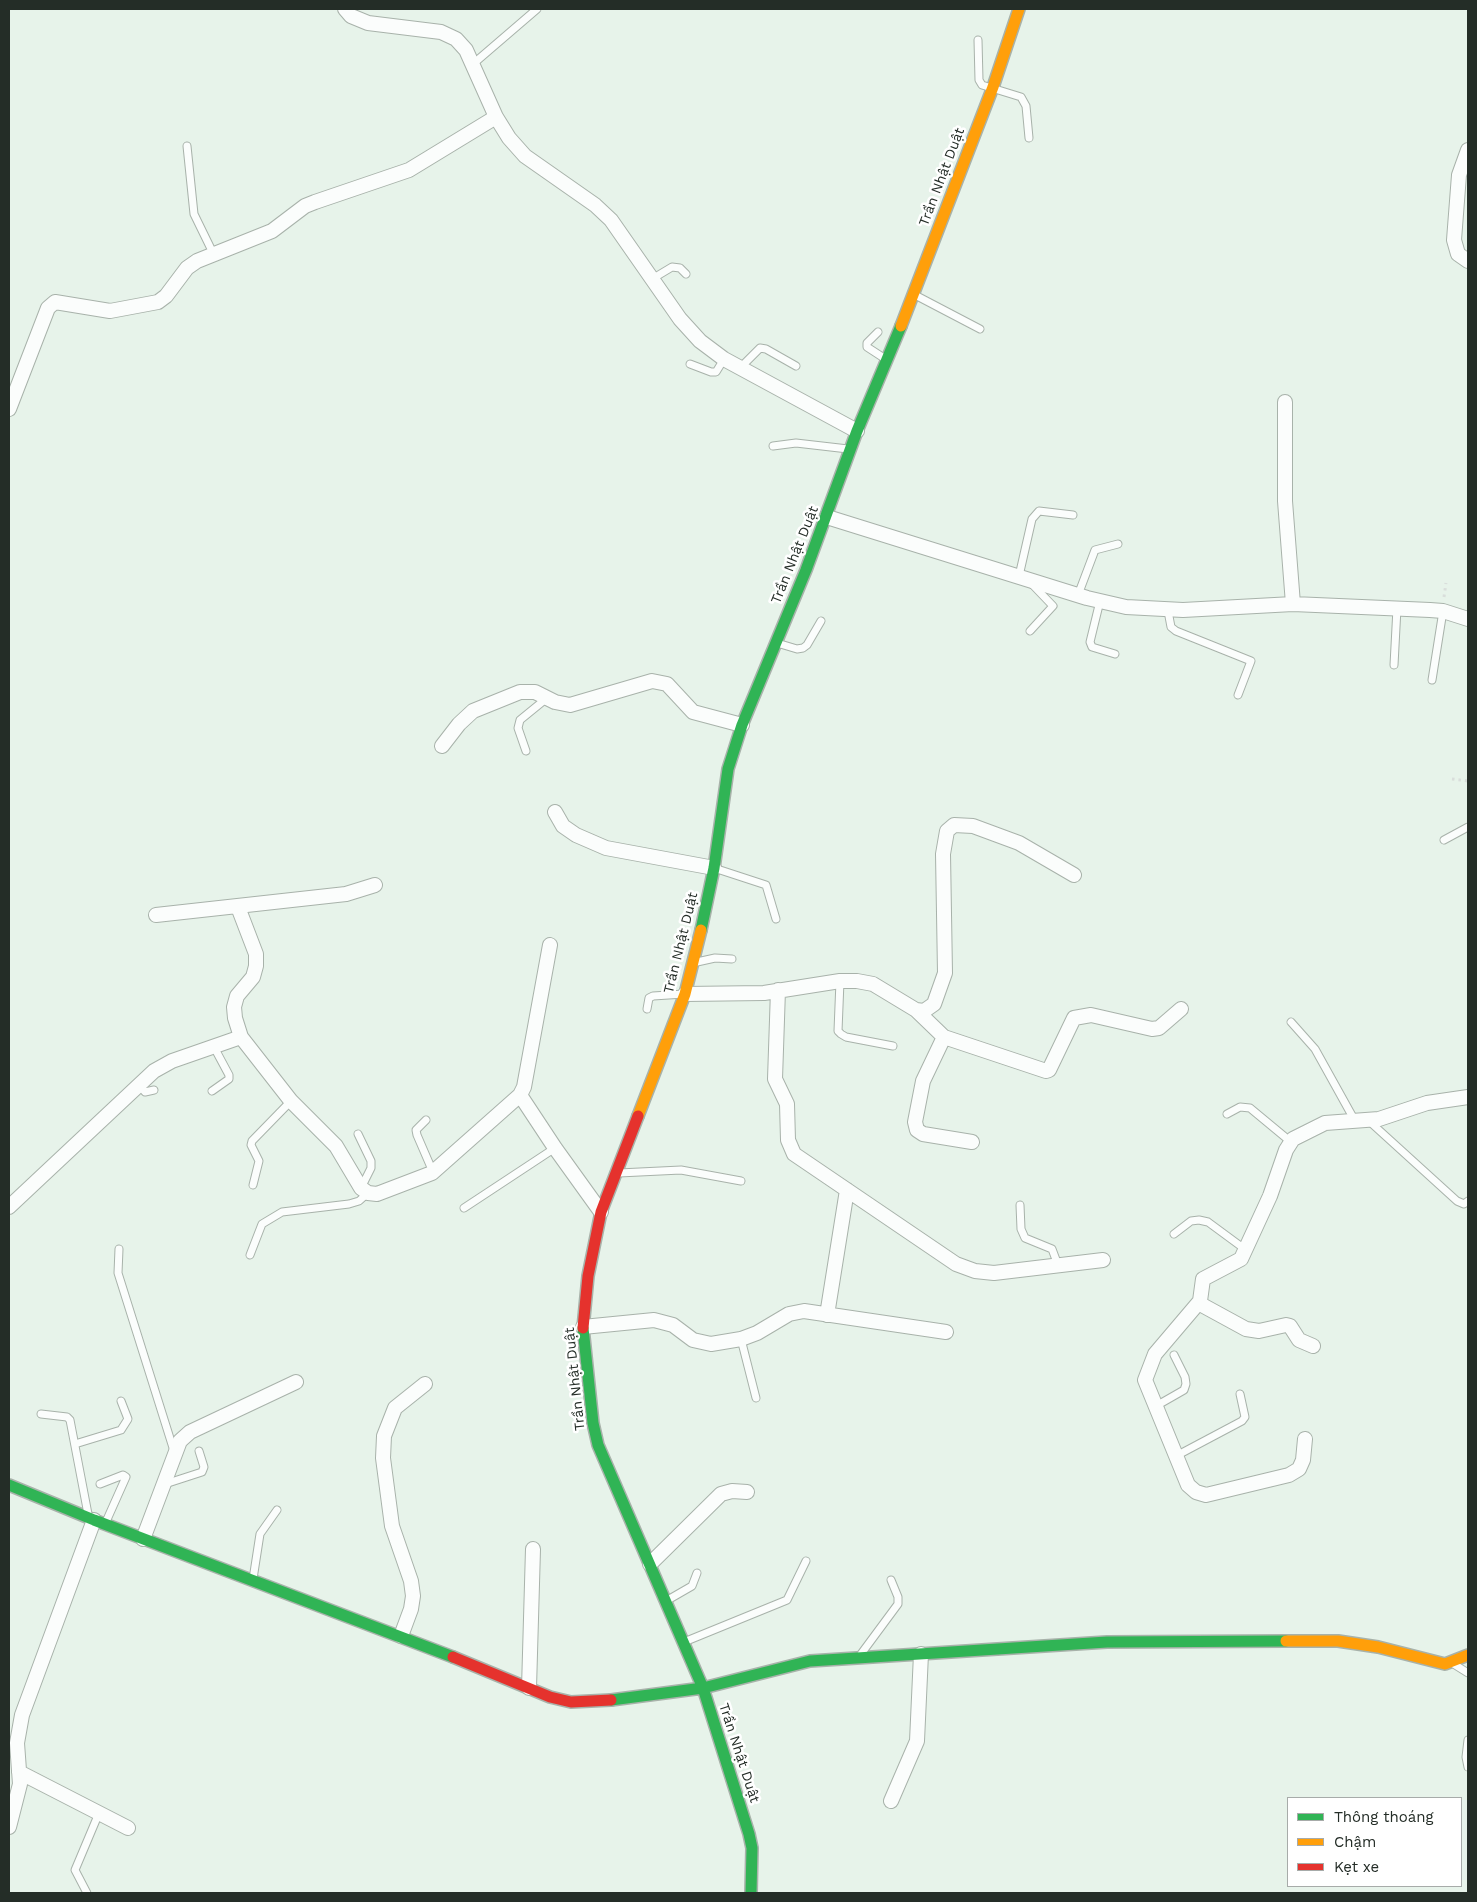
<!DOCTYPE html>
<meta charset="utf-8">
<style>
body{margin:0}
#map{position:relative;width:1477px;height:1902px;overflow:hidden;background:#e7f3ea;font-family:"Work Sans",sans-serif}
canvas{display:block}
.frame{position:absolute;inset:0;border:10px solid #242d27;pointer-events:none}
.legend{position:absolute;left:1287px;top:1797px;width:175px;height:90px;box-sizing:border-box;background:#fff;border:1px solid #a7aba9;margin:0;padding:6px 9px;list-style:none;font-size:15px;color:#242d27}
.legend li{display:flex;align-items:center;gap:10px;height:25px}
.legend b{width:25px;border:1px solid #a7aba9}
</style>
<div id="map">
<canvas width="1477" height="1902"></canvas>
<div class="frame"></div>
<ul class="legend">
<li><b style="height:6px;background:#30b455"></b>Thông thoáng</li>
<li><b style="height:6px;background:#ff9f0a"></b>Chậm</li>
<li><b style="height:6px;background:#e5322d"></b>Kẹt xe</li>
</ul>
</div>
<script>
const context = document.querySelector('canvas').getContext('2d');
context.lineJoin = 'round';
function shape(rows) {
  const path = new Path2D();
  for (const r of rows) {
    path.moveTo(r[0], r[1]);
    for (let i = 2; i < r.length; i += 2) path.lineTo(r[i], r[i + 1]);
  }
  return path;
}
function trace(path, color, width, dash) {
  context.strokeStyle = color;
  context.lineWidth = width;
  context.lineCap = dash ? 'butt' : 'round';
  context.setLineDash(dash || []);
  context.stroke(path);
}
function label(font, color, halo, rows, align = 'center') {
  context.font = font + ' "Work Sans",sans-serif';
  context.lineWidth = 5;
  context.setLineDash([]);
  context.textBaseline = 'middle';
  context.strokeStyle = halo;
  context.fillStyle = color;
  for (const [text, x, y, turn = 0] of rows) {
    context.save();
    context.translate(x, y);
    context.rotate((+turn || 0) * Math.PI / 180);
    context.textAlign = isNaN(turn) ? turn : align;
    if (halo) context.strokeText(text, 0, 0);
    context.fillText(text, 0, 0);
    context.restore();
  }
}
const path = shape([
 [1444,597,1446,583],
 [1452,779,1468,781]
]);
const lane = shape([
 [978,40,979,80,982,85,1021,97,1026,106,1029,138],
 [473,64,537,9],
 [187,146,194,214,214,255],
 [652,279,672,267,680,268,686,274],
 [915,295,980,329],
 [878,332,867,343,867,347,887,360],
 [690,364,711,372,716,372,724,359],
 [740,368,760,348,766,349,796,366],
 [773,446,796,443,848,449],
 [1019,576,1032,519,1039,511,1073,515],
 [1078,595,1095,550,1118,544],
 [1100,601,1090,642,1092,647,1115,654],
 [1168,611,1171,627,1176,631,1251,661,1238,695],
 [1030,631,1053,606,1030,582],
 [777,643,797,649,803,648,807,645,821,621],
 [1394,665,1397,608],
 [1432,680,1443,611],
 [526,751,518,728,520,720,547,698],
 [1444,840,1468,827],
 [714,868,766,885,776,919],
 [697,962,715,958,732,959],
 [840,981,838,1031,841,1034,846,1037,893,1046],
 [647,1009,649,998,653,996,684,994],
 [1291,1022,1315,1049,1355,1121],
 [138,1084,145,1092,154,1090],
 [212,1091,229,1079,229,1075,214,1047],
 [1227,1114,1240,1107,1250,1108,1291,1142],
 [426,1120,416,1130,417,1135,433,1172],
 [1369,1121,1457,1201,1464,1204,1468,1201],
 [358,1134,371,1161,371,1168,361,1188],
 [619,1173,681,1170,741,1181],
 [253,1185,259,1161,251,1145,252,1141,291,1101],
 [1020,1205,1021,1229,1025,1238,1052,1249,1058,1265],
 [464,1208,555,1148],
 [1174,1234,1191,1221,1199,1220,1208,1222,1246,1250],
 [119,1249,118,1273,174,1451],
 [250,1255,262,1224,282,1212,349,1204,359,1201,368,1193],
 [741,1339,756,1398],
 [1156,1406,1184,1390,1186,1384,1185,1377,1174,1355],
 [41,1414,67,1417,70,1420,88,1514],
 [75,1444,121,1430,128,1419,121,1401],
 [1176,1456,1242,1421,1245,1417,1240,1394],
 [100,1484,123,1475,126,1477,105,1524],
 [165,1484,202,1472,204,1467,199,1451],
 [253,1579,260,1534,277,1510],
 [666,1601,692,1586,697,1573],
 [684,1642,787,1600,806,1561],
 [861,1654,898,1604,898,1597,891,1580],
 [1452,1663,1468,1673],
 [1468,1740,1466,1757,1468,1767],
 [87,1893,75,1870,99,1813]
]);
const street = shape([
 [345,9,351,16,368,23,441,32,456,39,466,50,496,117,509,138,525,156,595,205,611,220,680,319,700,341,724,359,857,431],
 [1468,150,1459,175,1454,240,1458,254,1468,261],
 [1285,402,1285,501,1293,604],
 [9,409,48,308,55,302,110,311,158,302,166,296,187,268,197,261,272,231,305,206,315,202,409,170,496,117],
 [827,517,1087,598,1126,607,1183,610,1293,604,1430,610,1443,611,1468,619],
 [442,746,459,724,473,711,520,692,535,692,555,702,570,705,652,681,667,684,693,712,742,725],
 [555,812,563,826,576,835,606,848,714,868],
 [238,907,256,954,256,966,253,977,237,996,234,1007,235,1018,241,1037,291,1101,336,1146,361,1188,368,1193,377,1194,432,1173,520,1095,524,1087,550,945],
 [156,915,346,894,375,885],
 [778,990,775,1079,787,1104,788,1140,794,1154,956,1264,975,1271,994,1273,1103,1260],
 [685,994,764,993,840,981,857,981,873,984,916,1010,944,1037,1046,1071,1049,1070,1074,1018,1091,1015,1152,1029,1159,1028,1181,1009],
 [916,1010,924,1011,934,1004,945,973,943,854,947,831,954,825,973,826,1019,843,1074,875],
 [944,1037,923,1081,915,1122,917,1130,923,1134,972,1142],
 [520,1095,555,1148,601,1212],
 [9,1207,154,1071,172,1061,241,1037],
 [1200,1301,1155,1354,1145,1380,1188,1485,1196,1492,1206,1495,1289,1475,1299,1469,1303,1460,1305,1439],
 [827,1315,847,1190],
 [583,1327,654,1320,673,1325,693,1340,711,1344,741,1339,757,1333,789,1314,804,1311,946,1332],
 [1313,1346,1299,1340,1290,1326,1286,1325,1259,1331,1246,1329,1202,1305,1200,1301,1203,1279,1241,1259,1270,1196,1286,1150,1293,1139,1325,1123,1379,1119,1427,1103,1468,1097],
 [143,1539,180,1441,190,1432,296,1382],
 [650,1564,721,1494,732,1491,747,1492],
 [401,1636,411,1609,413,1596,411,1581,392,1526,383,1458,384,1436,395,1408,425,1384],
 [529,1688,533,1549],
 [19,1772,128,1828],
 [891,1801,917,1741,921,1654],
 [9,1827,20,1784,17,1743,22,1715,94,1520]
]);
const fast = shape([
 [701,930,714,868,728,769,742,725,806,570,857,431,901,326],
 [583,1328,593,1423,598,1445,703,1688,749,1834,752,1848,751,1893],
 [9,1485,94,1520,453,1657],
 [611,1700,703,1688,810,1661,1107,1642,1286,1641]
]);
const slow = shape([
 [901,326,993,87,1019,9],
 [638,1116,685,994,701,930],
 [1286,1641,1338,1641,1378,1647,1445,1664,1468,1655]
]);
const jam = shape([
 [583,1328,588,1276,601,1212,638,1116],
 [453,1657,550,1697,571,1702,611,1700]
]);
const streetNames = [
 ["Trần Nhật Duật",942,177,-69],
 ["Trần Nhật Duật",795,555,-68],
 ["Trần Nhật Duật",681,943,-76],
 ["Trần Nhật Duật",575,1379,-96],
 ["Trần Nhật Duật",739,1753,72]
];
trace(lane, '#a8b2aa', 9);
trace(street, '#a8b2aa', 16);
trace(fast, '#a8b2aa', 14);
trace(slow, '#a8b2aa', 14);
trace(jam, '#a8b2aa', 14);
trace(path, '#d9dedb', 3, [2.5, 4]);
trace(lane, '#fbfdfc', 7);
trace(street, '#fbfdfc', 14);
trace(fast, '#30b455', 11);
trace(slow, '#ff9f0a', 11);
trace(jam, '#e5322d', 11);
label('14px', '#242d27', '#fff', streetNames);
</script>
